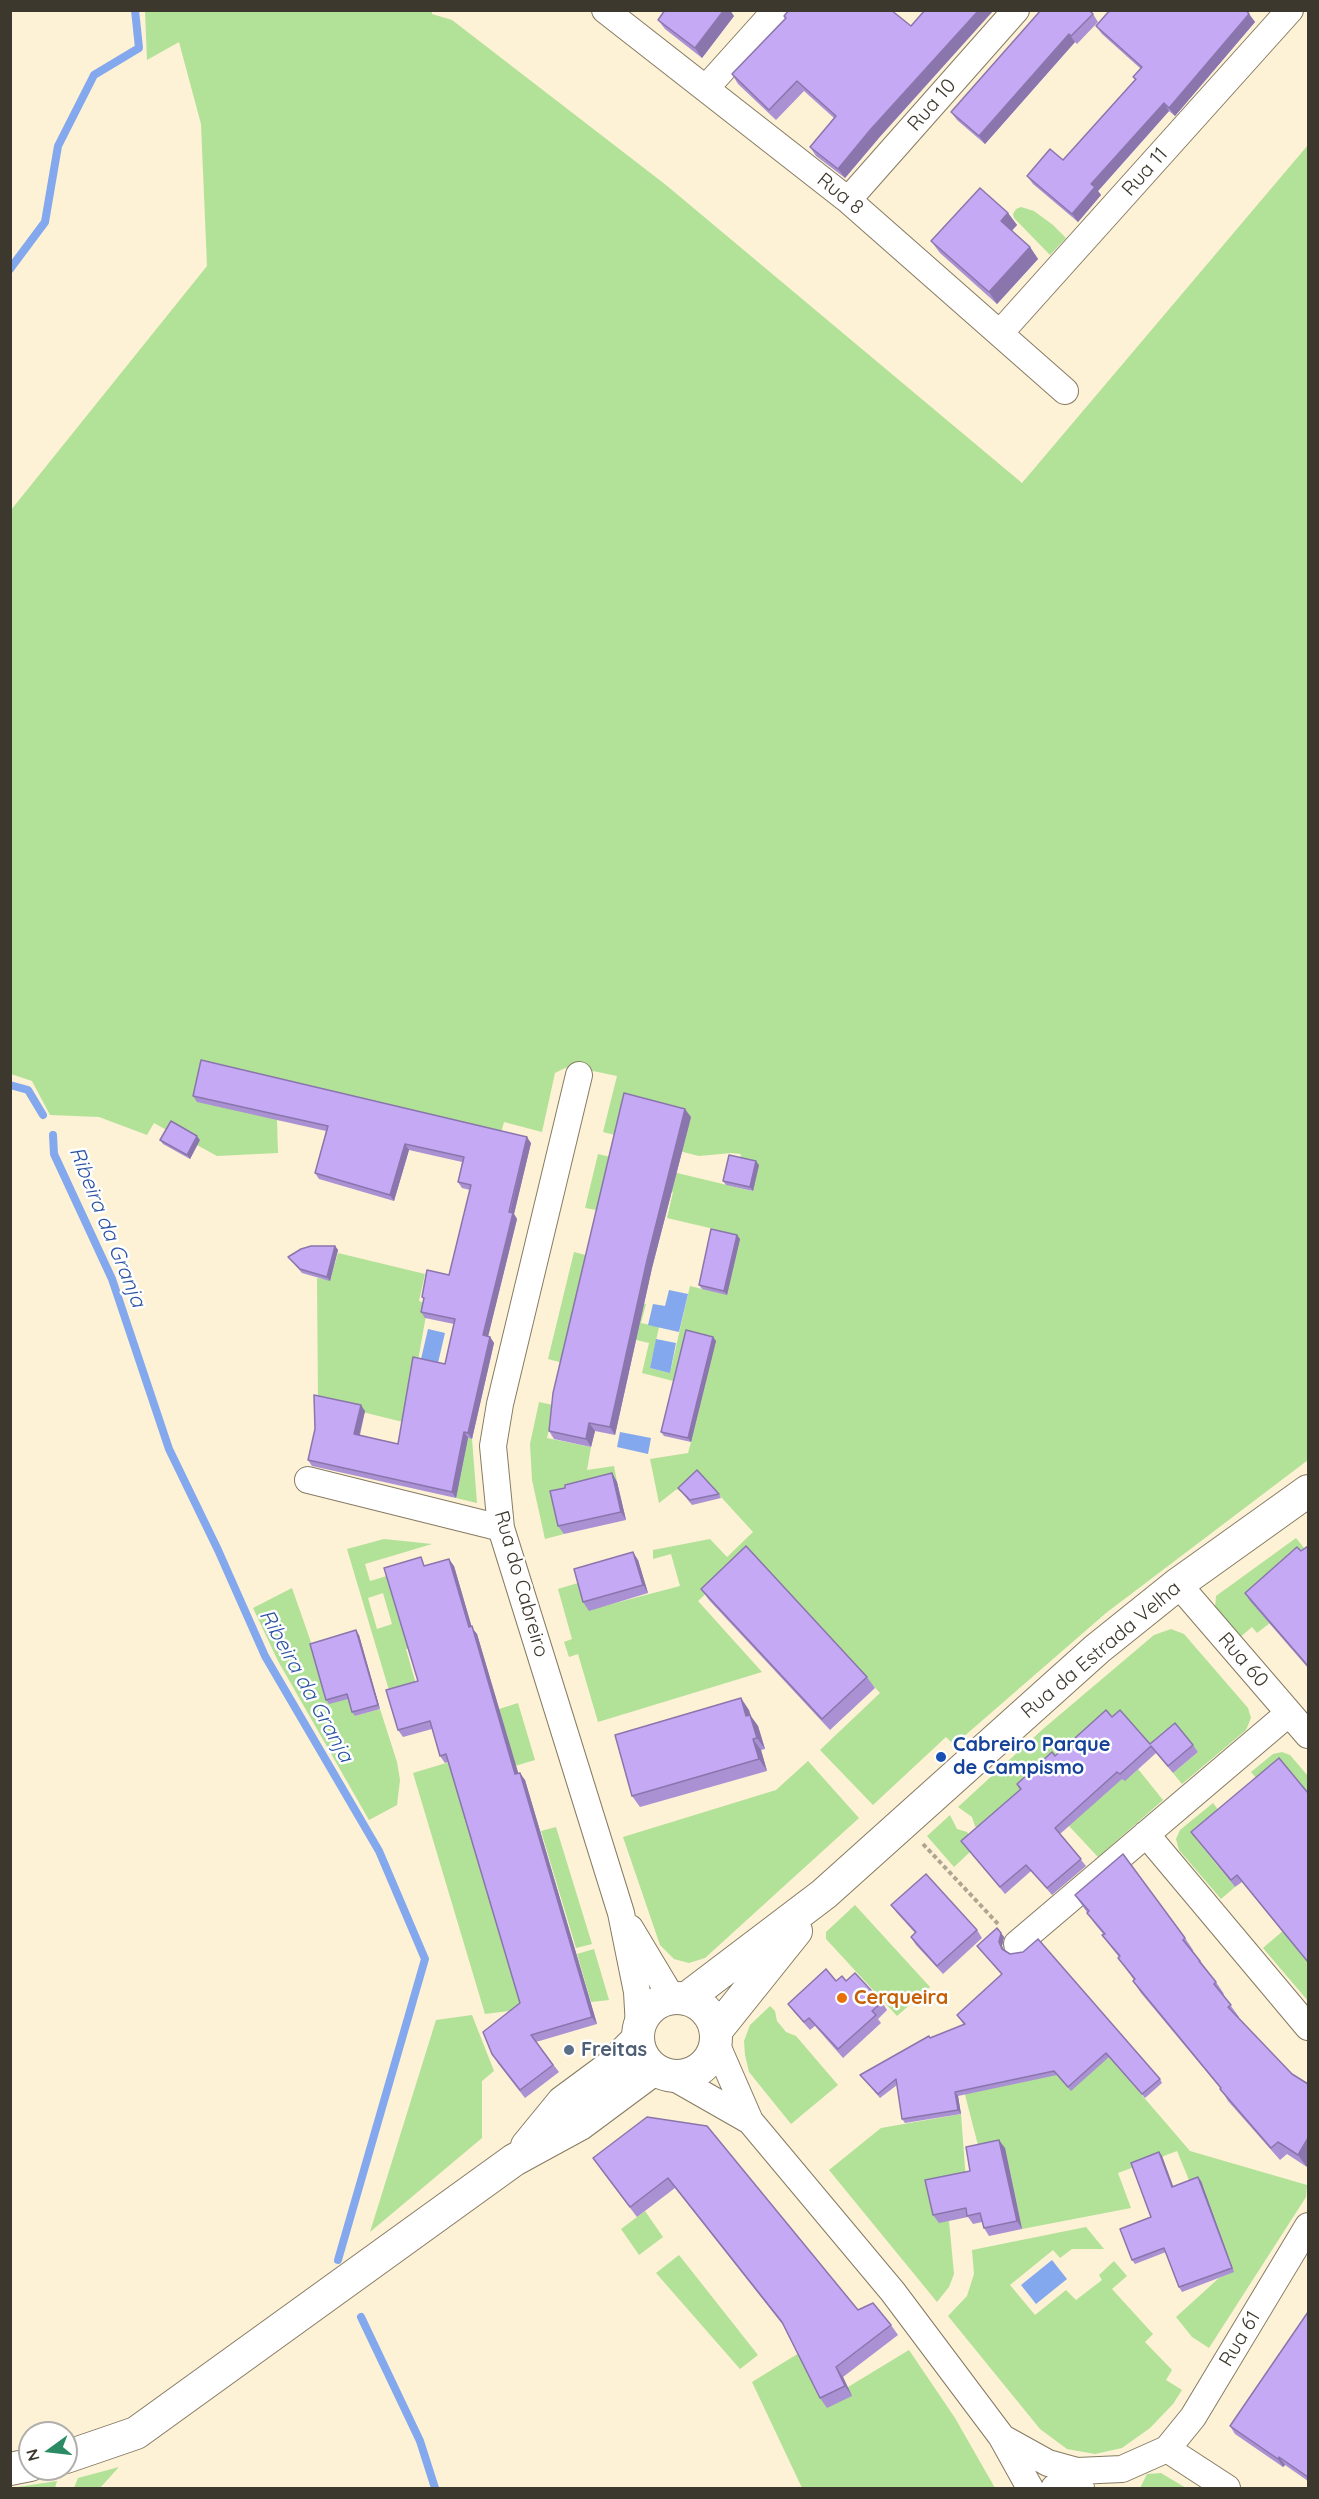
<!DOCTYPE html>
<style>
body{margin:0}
#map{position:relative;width:1319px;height:2499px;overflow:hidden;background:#fdf1d6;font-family:Quicksand,sans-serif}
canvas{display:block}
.frame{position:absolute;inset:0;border:12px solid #3d382d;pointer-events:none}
.north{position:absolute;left:18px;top:2421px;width:60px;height:60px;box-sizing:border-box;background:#fff;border:2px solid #b1afab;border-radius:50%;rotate:255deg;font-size:16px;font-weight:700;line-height:24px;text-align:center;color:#3d382d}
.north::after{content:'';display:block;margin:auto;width:21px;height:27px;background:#2a8b64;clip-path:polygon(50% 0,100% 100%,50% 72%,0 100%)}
</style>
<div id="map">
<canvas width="1319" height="2499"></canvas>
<div class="frame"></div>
<div class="north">N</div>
</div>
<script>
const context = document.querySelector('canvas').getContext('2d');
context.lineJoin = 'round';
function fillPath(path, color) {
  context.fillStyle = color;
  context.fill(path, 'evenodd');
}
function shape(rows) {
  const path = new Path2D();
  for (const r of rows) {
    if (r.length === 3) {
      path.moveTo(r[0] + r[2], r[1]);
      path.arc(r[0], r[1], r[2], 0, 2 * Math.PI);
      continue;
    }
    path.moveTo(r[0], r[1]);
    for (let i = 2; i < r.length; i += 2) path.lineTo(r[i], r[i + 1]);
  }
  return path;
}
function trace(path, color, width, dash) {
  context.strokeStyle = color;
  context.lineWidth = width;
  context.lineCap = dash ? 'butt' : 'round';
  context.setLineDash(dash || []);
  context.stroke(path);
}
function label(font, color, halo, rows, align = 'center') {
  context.font = font + ' Quicksand,sans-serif';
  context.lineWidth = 5;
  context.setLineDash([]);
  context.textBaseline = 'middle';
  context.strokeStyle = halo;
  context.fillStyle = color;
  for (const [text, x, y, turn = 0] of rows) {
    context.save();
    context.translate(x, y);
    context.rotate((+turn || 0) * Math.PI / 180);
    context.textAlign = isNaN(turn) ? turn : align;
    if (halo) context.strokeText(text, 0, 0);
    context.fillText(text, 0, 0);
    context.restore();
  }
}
const green = shape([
 [432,10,432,14,452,20,666,185,1022,483,1308,145,1308,1460,1106,1613,954,1745,946,1737,873,1805,820,1750,880,1693,749,1553,698,1601,762,1672,598,1722,578,1654,569,1657,564,1642,572,1639,558,1589,581,1582,589,1610,680,1586,671,1554,653,1559,653,1550,710,1539,727,1557,753,1532,700,1474,681,1492,677,1489,659,1503,650,1459,688,1453,691,1442,677,1382,642,1373,649,1343,576,1326,567,1364,548,1359,574,1252,593,1257,586,1289,646,1304,641,1323,659,1327,650,1368,670,1373,690,1286,702,1289,714,1229,667,1218,673,1192,612,1176,603,1211,585,1208,598,1154,752,1191,739,1161,741,1154,731,1153,699,1156,603,1132,617,1076,569,1066,555,1073,542,1132,504,1122,500,1137,277,1120,278,1153,217,1156,197,1145,200,1140,170,1132,154,1123,147,1135,99,1117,50,1115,32,1081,11,1074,11,510,207,266,201,124,179,42,147,60,145,11],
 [1021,207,1034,211,1053,225,1066,238,1050,255,1014,218,1013,214,1016,209],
 [338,1253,425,1274,419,1301,428,1304,407,1423,318,1401,317,1278,330,1280],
 [539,1402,558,1406,551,1420,547,1438,591,1447,587,1470,614,1466,617,1482,556,1500,564,1534,545,1539,532,1480,530,1444],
 [443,1433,472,1439,477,1503,456,1498],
 [1296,1538,1308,1553,1270,1623,1257,1633,1252,1627,1238,1639,1215,1609,1216,1596],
 [384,1539,432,1544,365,1564,370,1581,390,1575,438,1639,406,1649,416,1684,391,1697,347,1549],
 [383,1593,392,1624,377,1629,368,1598],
 [292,1588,313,1648,350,1698,355,1716,380,1709,397,1762,400,1780,397,1805,369,1820,278,1661,253,1608],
 [1171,1629,1184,1634,1248,1708,1251,1718,1246,1730,1182,1784,1173,1773,1198,1752,1180,1731,1125,1781,1138,1769,1163,1800,1098,1857,1069,1826,982,1834,975,1826,972,1817,958,1807,1043,1729,1154,1635],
 [518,1703,535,1760,458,1783,525,2009,485,2014,413,1773,509,1744,499,1709],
 [1282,1752,1290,1755,1308,1776,1308,1794,1261,1784,1251,1772,1273,1754],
 [808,1761,859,1818,705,1958,689,1963,674,1959,660,1945,623,1837,776,1790],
 [1213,1803,1223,1816,1196,1839,1235,1887,1221,1899,1179,1850,1176,1839,1180,1830],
 [950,1815,957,1829,967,1832,974,1841,966,1848,970,1852,954,1867,927,1836],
 [556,1827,592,1944,576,1948,541,1831],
 [855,1905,930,1987,897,2016,826,1939,826,1932],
 [1299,1917,1304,1948,1299,1952,1308,1963,1308,2001,1263,1948],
 [594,1949,609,2000,591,2002,577,1954],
 [770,2006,775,2011,777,2021,786,2032,796,2036,838,2085,791,2124,749,2072,745,2055,744,2041,750,2025],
 [472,2015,494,2071,482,2081,482,2138,370,2232,436,2020],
 [1109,2057,1190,2151,1307,2185,1306,2197,1209,2348,1192,2337,1176,2317,1219,2278,1234,2271,1191,2185,1177,2151,1118,2173,1131,2208,1022,2229,1005,2148,980,2153,962,2083],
 [961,2114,966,2181,949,2221,954,2274,949,2287,937,2302,829,2170,881,2128],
 [645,2211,663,2237,639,2255,621,2229],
 [1086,2227,1104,2249,1072,2249,1060,2258,1053,2250,1010,2285,1035,2315,1066,2290,1076,2300,1102,2280,1099,2275,1114,2261,1127,2276,1112,2289,1153,2334,1145,2342,1172,2370,1166,2380,1182,2390,1173,2404,1150,2428,1122,2448,1095,2454,1067,2449,1040,2429,948,2316,967,2296,974,2274,972,2250],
 [679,2255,758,2355,740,2369,656,2273],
 [909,2350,955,2418,995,2488,802,2488,752,2382,799,2353,848,2387],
 [119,2467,100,2488,74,2488,78,2478],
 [1161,2473,1186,2488,1140,2488,1147,2474],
 [57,2481,55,2488,11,2488]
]);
const water = shape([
 [669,1290,688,1294,679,1332,648,1325,653,1304,665,1306],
 [428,1329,445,1333,438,1363,421,1359],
 [656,1339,676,1343,670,1373,650,1368],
 [620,1432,651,1438,648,1454,617,1447],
 [1052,2260,1067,2279,1036,2304,1021,2285]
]);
const stream = shape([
 [10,269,45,222,58,146,94,75,139,48,135,10],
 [10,1085,28,1090,43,1115],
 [53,1135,54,1154,112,1279,169,1449,218,1550,265,1656,379,1851,425,1959,338,2260],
 [361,2317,420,2441,435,2488]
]);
const path = shape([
 [923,1844,1000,1926]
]);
const minor = shape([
 [605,10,848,200,1065,391],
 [706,88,776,10],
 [848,200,1016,10],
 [1000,333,1290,10],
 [579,1075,500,1404,493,1446,501,1528,621,1913,637,1992,639,2027],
 [308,1480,501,1528],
 [1178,1584,1308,1735],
 [1146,1834,1308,2027],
 [630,1928,672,1998],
 [1017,1944,1289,1713],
 [716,2043,750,2121,893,2292,1001,2436,1030,2488],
 [671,2076,750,2121],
 [1003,2438,1048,2463,1077,2471,1122,2469,1167,2449,1193,2417,1308,2226],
 [1167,2449,1227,2488],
 [1054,2488,1070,2485,1081,2488]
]);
const tertiary = shape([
 [677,2037,39],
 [687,1998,824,1894,1097,1649,1178,1584,1308,1491],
 [716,2031,796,1931],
 [527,2146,563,2102,609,2068,638,2039],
 [66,2457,136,2433,514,2160,580,2124,654,2069],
 [10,2469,30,2465]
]);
const wall = shape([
 [789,10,878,139,845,178,816,156,810,147,834,118,804,91,776,120,738,84,732,74,785,19,784,16],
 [1093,14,1098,22,1077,44,1075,42,985,144,957,120,951,112],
 [1249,14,1255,22,1175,116,1169,111,1098,191,1101,195,1078,222,1033,184,1027,176,1063,160,1135,80,1133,77,1141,69,1102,34,1096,26],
 [734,16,702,58,665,29,658,20],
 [1008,213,1017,225,1012,231,1030,247,1038,259,997,304,940,253,931,241],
 [193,1096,531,1143,514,1214,517,1219,488,1336,490,1337,494,1343,472,1439,468,1438,456,1498,312,1466,308,1460,365,1411,360,1435,398,1444,445,1364,454,1324,425,1318,421,1312,424,1299,422,1297,449,1275,470,1190,462,1188,458,1182,462,1162,409,1150,394,1201,319,1179,315,1173,326,1131,197,1102],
 [691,1117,652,1268,615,1435,595,1431,591,1447,554,1439,549,1431],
 [160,1140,200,1140,190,1159,163,1144],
 [759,1165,753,1191,726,1185,723,1181],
 [737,1235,740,1239,727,1295,702,1289,699,1285],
 [335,1246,338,1250,330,1281,302,1273,288,1257],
 [713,1337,716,1341,691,1442,664,1436,661,1432],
 [612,1473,617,1482,626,1520,564,1534,558,1526],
 [678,1488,719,1494,721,1498,692,1505],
 [1308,1546,1308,1668,1250,1601,1245,1593],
 [638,1560,648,1593,589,1611,583,1602],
 [426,1564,426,1565,454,1566,472,1628,477,1634,518,1774,525,1780,597,2024,536,2042,559,2072,525,2098,497,2062,520,2003,448,1762,445,1763,440,1756,432,1729,403,1737,398,1730,418,1681],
 [701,1589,867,1677,875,1688,830,1730,709,1600],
 [359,1635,380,1709,355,1716,352,1712,348,1699,329,1704,326,1700],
 [749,1710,750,1715,758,1726,765,1749,761,1750,767,1771,640,1807,632,1796],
 [1112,1717,1150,1744,1193,1745,1198,1752,1173,1773,1156,1753,1125,1781,1122,1779,1060,1834,1086,1866,1052,1895,1031,1871,1005,1894,961,1841,1020,1790,1017,1784],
 [1308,1793,1308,1963,1242,1882,1235,1887,1191,1832],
 [1075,1895,1185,1938,1193,1950,1193,1951,1216,1982,1224,1994,1223,1995,1239,2017,1238,2017,1307,2167,1287,2154,1280,2160,1228,2101,1221,2089,1141,1993,1133,1981,1134,1980,1118,1958,1119,1957,1111,1947,1102,1935,1104,1935,1095,1924],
 [891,1905,977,1930,982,1938,943,1974,916,1945,911,1937,915,1933,897,1913],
 [1001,1933,1004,1937,1002,1946,1004,1950,1160,2079,1162,2083,1145,2098,1109,2057,1071,2091,1057,2075,958,2096,961,2114,905,2123,902,2119,897,2085,880,2098,860,2075,930,2038,964,2025,957,2015,1002,1975,977,1946],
 [836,1981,846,1981,882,2002,887,2010,878,2019,881,2023,843,2058,815,2026,810,2030,794,2012,788,2004],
 [647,2117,858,2310,891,2325,898,2335,843,2377,852,2396,827,2408,820,2398,783,2325,675,2188,637,2217,600,2168],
 [1005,2148,1022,2229,989,2236,984,2228,982,2222,973,2224,968,2217,939,2223,933,2215,970,2171],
 [1159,2152,1162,2156,1173,2187,1201,2181,1234,2272,1182,2292,1179,2287,1166,2252,1135,2264,1132,2260,1151,2217],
 [1308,2312,1308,2481,1285,2465,1283,2467,1235,2434,1230,2426]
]);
const shadedWall = shape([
 [724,10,730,10,734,16,702,58,695,48],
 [979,10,994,10,878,139,845,178,838,169,871,129],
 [1249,14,1255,22,1175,116,1169,108],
 [1069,34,1075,42,985,144,979,136],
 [1164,103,1169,111,1098,191,1101,195,1078,222,1072,214,1091,184],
 [1008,213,1017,225,1009,233,1001,221],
 [1030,247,1038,259,997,304,989,292],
 [685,1109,691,1117,652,1268,615,1435,610,1427,647,1260],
 [197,1136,200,1140,190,1159,187,1155],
 [527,1137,531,1143,514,1214,517,1219,487,1341,483,1335],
 [405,1144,409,1150,394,1201,390,1195],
 [756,1161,759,1165,753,1191,750,1187],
 [737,1235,740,1239,727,1295,724,1291],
 [335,1246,338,1250,330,1281,327,1277],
 [490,1337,494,1343,472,1439,468,1433],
 [713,1337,716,1341,691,1442,688,1438],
 [361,1405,365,1411,358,1440,354,1434],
 [589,1423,595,1431,591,1447,586,1439],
 [464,1432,468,1438,456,1498,452,1492],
 [612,1473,617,1482,626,1520,621,1512],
 [633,1552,638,1560,648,1593,643,1585],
 [449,1559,454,1566,472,1628,477,1634,521,1782,515,1774],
 [356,1630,359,1635,380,1709,378,1705],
 [741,1698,749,1710,754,1727,746,1716],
 [750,1715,758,1726,765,1749,757,1738],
 [753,1739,761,1750,767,1771,759,1759],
 [520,1773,525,1780,597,2024,592,2017],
 [1001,1933,1004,1937,1002,1946,1005,1953,999,1942],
 [955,2092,958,2096,961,2114,958,2110],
 [1308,2138,1308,2164,1307,2167,1298,2155],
 [999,2140,1005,2148,1022,2229,1017,2221],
 [1159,2152,1162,2156,1175,2191,1172,2187],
 [1198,2177,1201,2181,1234,2272,1232,2268],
 [836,2367,843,2377,852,2396,845,2386],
 [1279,2457,1285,2465,1283,2467,1278,2459]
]);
const building = shape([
 [665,10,724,10,695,48,658,20,665,10],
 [789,10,891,10,911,26,925,10,979,10,871,129,838,169,810,147,836,116,797,81,769,110,732,74,786,18,784,16,789,10],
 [1041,10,1089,10,1093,14,1071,36,1069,34,979,136,951,112,1041,10],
 [1110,10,1246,10,1249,14,1169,108,1164,103,1091,184,1095,187,1072,214,1027,176,1050,149,1063,160,1136,79,1133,77,1142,67,1096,26,1110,10],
 [980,188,1008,213,1001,221,1030,247,989,292,931,241,980,188],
 [201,1060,527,1137,509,1212,513,1213,483,1335,490,1337,468,1433,464,1432,452,1492,308,1460,315,1429,314,1395,361,1405,354,1434,398,1444,413,1357,445,1364,455,1319,421,1312,424,1298,422,1297,427,1270,449,1275,471,1185,458,1182,464,1157,405,1144,390,1195,315,1173,328,1126,193,1096,201,1060],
 [624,1093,685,1109,647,1260,610,1427,589,1423,586,1439,549,1431,553,1393,624,1093],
 [171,1121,197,1136,187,1155,160,1140,171,1121],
 [729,1155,756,1161,750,1187,723,1181,729,1155],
 [711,1229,737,1235,724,1291,699,1285,711,1229],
 [311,1246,335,1246,327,1277,300,1269,288,1257,301,1249,311,1246],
 [686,1330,713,1337,688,1438,661,1432,686,1330],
 [697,1470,719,1494,690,1500,678,1488,697,1470],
 [612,1473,621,1512,558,1526,550,1491,565,1488,565,1485,612,1473],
 [746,1546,867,1677,822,1719,701,1589,746,1546],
 [1308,1546,1308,1666,1245,1593,1297,1547,1301,1551,1308,1546],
 [633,1552,643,1585,583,1602,574,1569,633,1552],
 [421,1557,424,1566,449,1559,469,1627,472,1626,515,1774,520,1773,592,2017,531,2035,553,2065,520,2090,492,2054,483,2032,520,2003,446,1754,440,1756,430,1721,398,1730,386,1690,418,1681,384,1568,421,1557],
 [356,1630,378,1705,352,1712,347,1694,326,1700,310,1644,356,1630],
 [741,1698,746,1716,750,1715,757,1738,753,1739,759,1759,632,1796,615,1735,741,1698],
 [1106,1710,1112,1717,1120,1710,1150,1744,1175,1723,1193,1745,1168,1766,1151,1746,1120,1774,1117,1772,1055,1828,1081,1859,1047,1888,1026,1865,1000,1887,961,1841,1021,1789,1017,1784,1052,1752,1055,1756,1106,1710],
 [1279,1758,1308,1793,1308,1962,1237,1875,1231,1880,1191,1832,1279,1758],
 [1123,1854,1185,1938,1183,1940,1200,1961,1199,1961,1216,1982,1214,1984,1231,2005,1228,2007,1292,2074,1308,2084,1308,2138,1298,2155,1278,2142,1271,2148,1220,2089,1221,2088,1133,1981,1135,1979,1118,1958,1120,1956,1102,1935,1105,1934,1087,1913,1089,1911,1075,1895,1123,1854],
 [926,1874,977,1930,937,1966,911,1937,916,1932,891,1905,926,1874],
 [997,1928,1001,1933,999,1942,1002,1949,1010,1954,1023,1952,1038,1939,1160,2079,1142,2094,1106,2053,1068,2087,1054,2071,955,2092,958,2110,902,2119,896,2079,878,2094,860,2075,929,2036,930,2038,965,2024,957,2015,1002,1974,977,1946,997,1928],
 [826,1969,836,1981,842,1976,846,1981,855,1973,882,2002,872,2011,876,2015,838,2049,809,2018,804,2022,788,2004,826,1969],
 [647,2117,707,2126,858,2310,873,2303,891,2325,836,2367,845,2386,820,2398,782,2322,668,2178,630,2207,593,2158,647,2117],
 [999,2140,1017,2221,984,2228,980,2213,967,2216,966,2208,933,2215,925,2180,970,2171,966,2147,999,2140],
 [1159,2152,1172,2187,1198,2177,1232,2268,1179,2287,1164,2248,1132,2260,1120,2229,1151,2217,1131,2163,1159,2152],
 [1308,2312,1308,2477,1279,2457,1278,2459,1230,2426,1308,2312]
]);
const markers = [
 [941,1757,6,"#1a4fb4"],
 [842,1998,6,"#e8710a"],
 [569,2050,6,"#5c6f8a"]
];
const streetNames = [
 ["Rua 10",932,105,-49],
 ["Rua 11",1145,172,-48],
 ["Rua 8",840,194,39],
 ["Rua do Cabreiro",521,1584,74],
 ["Rua da Estrada Velha",1101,1650,-40],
 ["Rua 60",1243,1660,49],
 ["Rua 61",1240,2339,-59]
];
const transitNames = [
 ["Cabreiro Parque",953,1745],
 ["de Campismo",953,1768]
];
const foodNames = [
 ["Cerqueira",854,1998]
];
const serviceNames = [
 ["Freitas",581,2050]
];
const waterNames = [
 ["Ribeira da Granja",107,1227,68],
 ["Ribeira da Granja",306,1686,61]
];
fillPath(green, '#b2e198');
fillPath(water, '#83a8ee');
trace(stream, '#83a8ee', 8);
trace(minor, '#867b63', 28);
trace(tertiary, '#867b63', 34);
trace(path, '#afa691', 4, [4.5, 3]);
trace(minor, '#fff', 26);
trace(tertiary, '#fff', 32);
fillPath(wall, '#a991d3');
fillPath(shadedWall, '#8a76ac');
fillPath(building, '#c5a9f5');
trace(building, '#8a76ac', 1.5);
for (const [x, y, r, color] of markers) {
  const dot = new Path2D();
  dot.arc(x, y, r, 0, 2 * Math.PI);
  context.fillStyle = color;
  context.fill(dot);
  trace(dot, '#fff', 2);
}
label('20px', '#3d382d', '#fff', streetNames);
label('bold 20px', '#164399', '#fff', transitNames, 'left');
label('bold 20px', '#c56008', '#fff', foodNames, 'left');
label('bold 20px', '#4e5e75', '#fff', serviceNames, 'left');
label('italic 21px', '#2a52a4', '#fff', waterNames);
</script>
